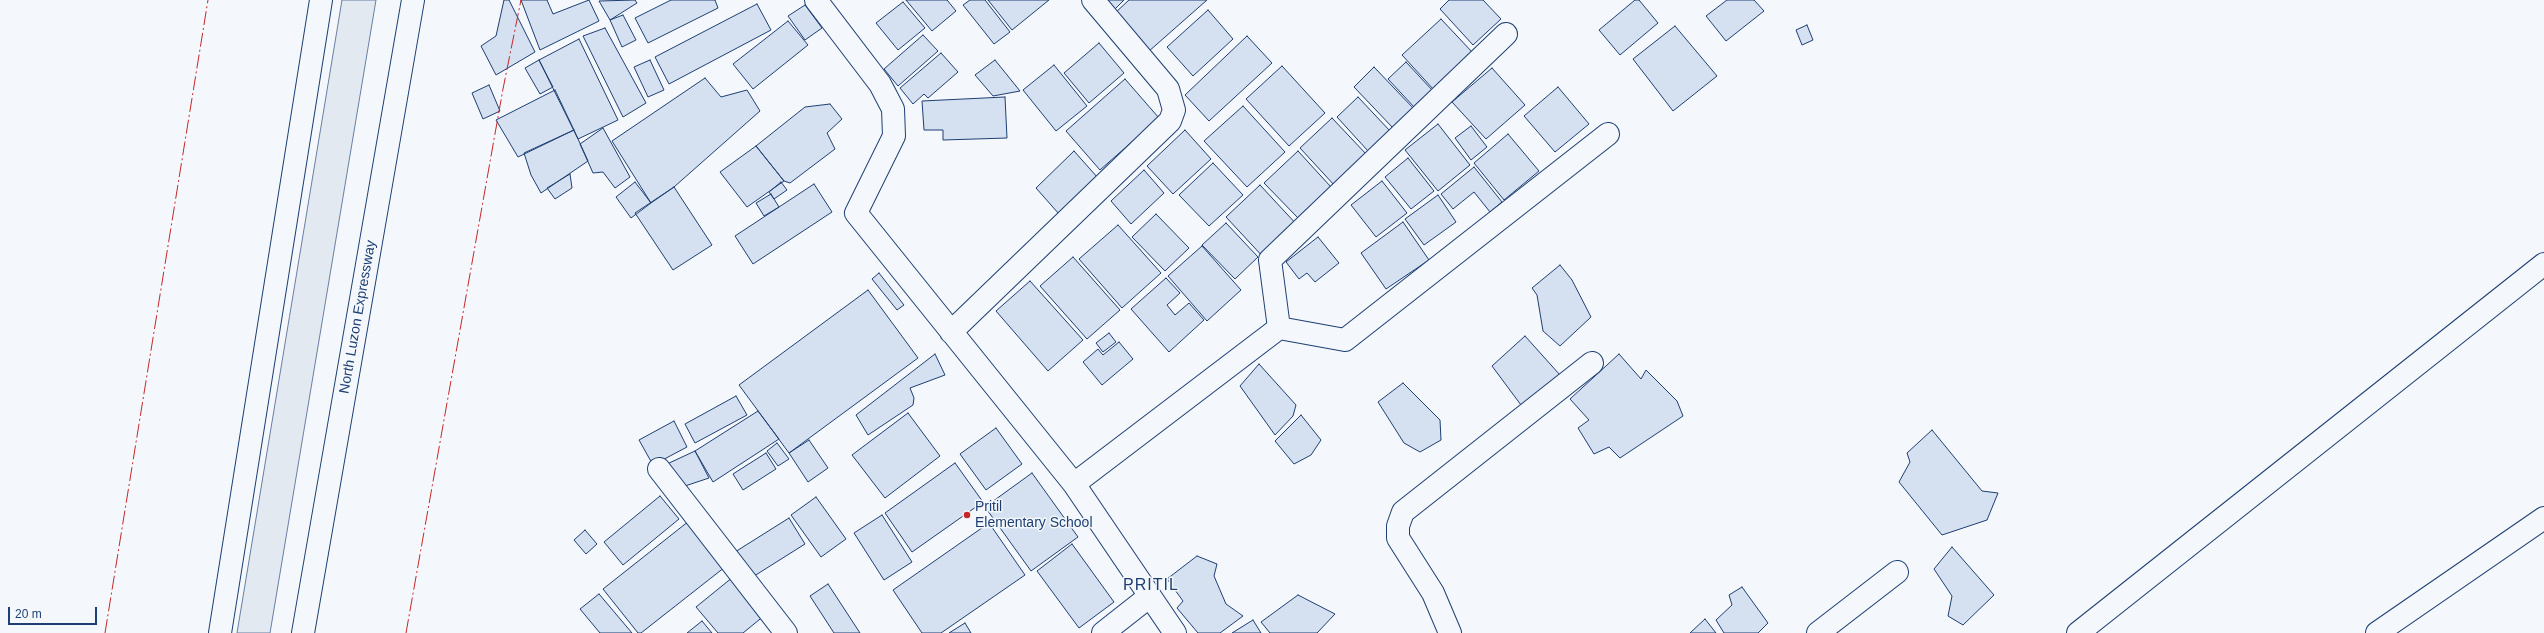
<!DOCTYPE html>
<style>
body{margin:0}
#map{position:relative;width:2544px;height:633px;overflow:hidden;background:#f4f7fb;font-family:Helvetica,sans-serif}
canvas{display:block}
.scale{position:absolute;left:8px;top:607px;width:89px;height:18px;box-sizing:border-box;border:2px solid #1d3f73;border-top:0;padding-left:5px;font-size:12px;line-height:14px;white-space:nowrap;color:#1d3f73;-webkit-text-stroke:3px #f4f7fb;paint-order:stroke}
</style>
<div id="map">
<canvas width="2544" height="633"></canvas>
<div class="scale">20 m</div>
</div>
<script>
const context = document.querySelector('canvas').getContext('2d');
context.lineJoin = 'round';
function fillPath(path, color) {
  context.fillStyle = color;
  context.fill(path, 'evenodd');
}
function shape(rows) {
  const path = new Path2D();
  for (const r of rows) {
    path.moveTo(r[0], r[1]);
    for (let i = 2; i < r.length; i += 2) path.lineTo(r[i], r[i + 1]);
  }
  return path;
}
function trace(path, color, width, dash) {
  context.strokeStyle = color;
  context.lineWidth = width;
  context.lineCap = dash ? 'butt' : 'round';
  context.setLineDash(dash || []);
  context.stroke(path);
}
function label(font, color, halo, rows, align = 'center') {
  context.font = font + ' Helvetica,sans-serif';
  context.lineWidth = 3;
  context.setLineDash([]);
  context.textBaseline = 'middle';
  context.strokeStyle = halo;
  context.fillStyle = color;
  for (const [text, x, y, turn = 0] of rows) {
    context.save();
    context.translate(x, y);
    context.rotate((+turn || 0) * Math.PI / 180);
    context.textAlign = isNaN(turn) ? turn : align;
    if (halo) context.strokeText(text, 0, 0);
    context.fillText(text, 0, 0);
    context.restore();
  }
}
const green = shape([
 [342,0,376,0,270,633,237,633,342,0]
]);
const building = shape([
 [504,0,509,0,535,52,496,75,481,46,496,36,504,0],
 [521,0,547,0,553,14,589,0,599,21,540,50,521,0],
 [635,0,637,3,610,20,599,1,635,0],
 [671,0,715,0,718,8,648,43,635,18,671,0],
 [906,0,947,0,956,11,932,31,906,0],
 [970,0,985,0,1010,32,994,44,963,5,970,0],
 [988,0,1049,0,1012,30,988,0],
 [1101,0,1124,0,1112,12,1101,0],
 [1129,0,1207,0,1148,52,1114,14,1129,0],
 [1449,0,1483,0,1501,19,1473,45,1440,9,1449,0],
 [1635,0,1639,0,1658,23,1620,55,1599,30,1635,0],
 [1727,0,1754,0,1764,11,1726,41,1706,16,1727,0],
 [903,2,925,28,898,50,876,23,903,2],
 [757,4,771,30,669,84,655,57,757,4],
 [805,5,822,28,805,40,788,16,805,5],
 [1208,10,1233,39,1193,76,1167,47,1208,10],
 [623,15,636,40,622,47,610,20,623,15],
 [1441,19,1473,53,1434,90,1402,55,1441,19],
 [788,21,808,45,753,89,733,64,788,21],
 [1807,25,1813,40,1802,45,1796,30,1807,25],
 [1675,26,1717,76,1673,111,1633,59,1675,26],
 [605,28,646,103,623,117,583,36,605,28],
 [923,35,938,51,898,86,884,69,923,35],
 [1247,36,1272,63,1209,121,1185,95,1247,36],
 [579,39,618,120,578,139,539,60,579,39],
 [1099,43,1124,73,1089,103,1064,73,1099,43],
 [941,53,958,72,928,98,924,94,913,104,900,88,941,53],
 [539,60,553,87,540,94,525,68,539,60],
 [650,60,664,90,648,97,634,67,650,60],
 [995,60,1020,91,993,96,975,75,995,60],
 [1406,62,1433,91,1415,108,1388,79,1406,62],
 [1054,65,1087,106,1056,131,1023,90,1054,65],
 [1282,66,1325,113,1289,146,1246,99,1282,66],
 [1374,67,1414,109,1393,128,1354,87,1374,67],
 [1492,68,1525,105,1486,139,1452,102,1492,68],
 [705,78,721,97,747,90,760,111,674,187,651,203,612,141,705,78],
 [1125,79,1159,118,1100,170,1066,131,1125,79],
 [489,85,500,111,483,119,472,93,489,85],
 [1558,87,1589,124,1555,152,1524,116,1558,87],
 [555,90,574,130,518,157,496,120,555,90],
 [1005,97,1007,138,943,140,943,130,924,130,922,101,1005,97],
 [1358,97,1390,131,1368,151,1337,117,1358,97],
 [830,104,842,119,827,133,835,149,790,183,784,181,756,146,805,107,830,104],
 [1243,106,1285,152,1247,187,1204,141,1243,106],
 [1332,118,1367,155,1335,186,1300,148,1332,118],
 [1438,124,1470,165,1438,191,1405,150,1438,124],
 [1471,126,1487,147,1471,160,1455,138,1471,126],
 [603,128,630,177,615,188,603,172,593,173,580,144,603,128],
 [574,130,588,161,541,193,531,175,524,153,574,130],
 [1185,130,1211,159,1173,194,1147,166,1185,130],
 [1508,134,1539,171,1504,200,1474,163,1508,134],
 [756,146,784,181,747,207,720,172,756,146],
 [1074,151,1098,178,1059,214,1036,188,1074,151],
 [1298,151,1331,187,1298,218,1264,183,1298,151],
 [1408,158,1434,191,1411,209,1385,177,1408,158],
 [1213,163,1243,195,1209,226,1179,195,1213,163],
 [1474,167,1502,202,1490,212,1474,192,1453,209,1441,194,1474,167],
 [1144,170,1164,193,1131,224,1111,201,1144,170],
 [570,174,572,188,555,199,547,188,570,174],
 [1382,181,1407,213,1376,237,1351,205,1382,181],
 [635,182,651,203,631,218,616,197,635,182],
 [781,182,787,190,774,199,769,192,781,182],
 [814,184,832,212,753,264,735,236,814,184],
 [1260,185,1299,227,1265,259,1226,217,1260,185],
 [674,187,712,245,673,270,635,213,674,187],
 [771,194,779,207,764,216,756,203,771,194],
 [1438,195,1456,222,1424,245,1405,219,1438,195],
 [1156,214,1189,248,1165,271,1132,237,1156,214],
 [1403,222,1429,260,1386,289,1361,253,1403,222],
 [1226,223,1258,257,1235,279,1202,245,1226,223],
 [1118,225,1161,273,1122,308,1079,259,1118,225],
 [1318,237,1339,263,1315,282,1307,273,1299,279,1286,262,1318,237],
 [1202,246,1241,290,1207,321,1168,276,1202,246],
 [1073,257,1120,310,1087,339,1040,286,1073,257],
 [1560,265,1572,280,1591,317,1560,346,1543,331,1537,295,1532,288,1560,265],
 [879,273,904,305,897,310,872,279,879,273],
 [1166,278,1180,293,1167,305,1175,315,1189,303,1204,320,1169,352,1131,309,1166,278],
 [1030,281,1083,340,1048,371,996,311,1030,281],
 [868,290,918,358,789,453,739,385,868,290],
 [1109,333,1116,342,1103,352,1096,343,1109,333],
 [1525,336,1560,375,1521,405,1492,366,1525,336],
 [1119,342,1133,359,1102,385,1083,362,1098,349,1103,355,1119,342],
 [935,354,945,375,910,388,914,398,913,405,868,435,856,415,935,354],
 [1619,354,1641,379,1646,370,1677,401,1683,416,1620,458,1609,447,1594,454,1578,428,1589,420,1570,399,1619,354],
 [1259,364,1296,405,1293,416,1275,435,1240,386,1259,364],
 [1403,383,1440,420,1441,440,1420,452,1404,443,1378,402,1403,383],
 [736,396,747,415,695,443,685,424,736,396],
 [758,411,779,439,713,482,695,451,758,411],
 [908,413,940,456,885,498,852,455,908,413],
 [1301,415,1321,440,1311,455,1294,464,1275,441,1301,415],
 [674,421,687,447,653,465,639,440,674,421],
 [996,428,1022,464,986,490,960,454,996,428],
 [1932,430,1982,491,1998,493,1987,520,1942,535,1899,482,1910,462,1907,453,1932,430],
 [809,440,828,468,808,482,789,453,809,440],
 [777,443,789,459,778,466,767,451,777,443],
 [695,451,709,478,679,488,667,464,695,451],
 [766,453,776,469,743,490,733,474,766,453],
 [955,463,983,502,912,552,885,513,955,463],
 [1032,473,1078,537,1031,571,985,507,1032,473],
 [660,496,679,519,623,565,604,542,660,496],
 [816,497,846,539,821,557,791,515,816,497],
 [882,515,912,562,884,580,854,533,882,515],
 [789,518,805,544,751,578,735,552,789,518],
 [689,521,725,567,641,633,638,633,603,589,689,521],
 [989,523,1025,575,941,633,922,633,893,590,989,523],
 [585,530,597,544,586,554,574,540,585,530],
 [1072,544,1114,602,1079,628,1037,571,1072,544],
 [1952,547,1994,595,1963,625,1948,616,1952,596,1934,569,1952,547],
 [1197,556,1217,564,1214,576,1226,604,1243,616,1220,633,1198,633,1177,608,1183,601,1167,579,1197,556],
 [733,577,765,615,743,633,718,633,696,607,733,577],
 [828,584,860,633,834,633,810,596,828,584],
 [1742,587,1768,623,1758,633,1724,633,1716,620,1732,605,1729,595,1742,587],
 [599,594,632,633,600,633,580,609,599,594],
 [1298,595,1335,614,1317,633,1270,633,1261,622,1298,595],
 [1705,619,1716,633,1690,633,1705,619],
 [1253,620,1261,633,1232,633,1253,620],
 [702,621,712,633,687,633,702,621],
 [965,623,971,633,949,633,965,623]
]);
const street = shape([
 [816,0,880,84,893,109,894,136,856,213,1074,484,1175,633],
 [1279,328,1270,260,1506,34],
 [951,332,1170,121,1174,110,1168,89,1093,0],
 [659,469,786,633],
 [1074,484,1279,328,1345,340,1608,134],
 [1103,633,1150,596],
 [1450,633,1433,593,1398,538,1398,526,1403,512,1592,363],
 [1818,633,1897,572],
 [2078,633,2544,264],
 [2377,633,2544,518]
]);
const highway = shape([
 [220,633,321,0],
 [303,633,413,0]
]);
const power = shape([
 [105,633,208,0],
 [406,633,503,89,521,0]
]);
const markers = [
 [967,515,4,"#c62828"]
];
const streetNames = [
 ["North Luzon Expressway",358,317,-80]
];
const poiNames = [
 ["Pritil",975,507],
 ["Elementary School",975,523]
];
const quarterNames = [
 ["PRITIL",1151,586]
];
fillPath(green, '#e3e9f0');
trace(green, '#687fa3', 1);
fillPath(building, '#d5e0f0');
trace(building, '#1d3f73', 1);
trace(street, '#1d3f73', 24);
trace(highway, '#1d3f73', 24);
trace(street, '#f4f7fb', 22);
trace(highway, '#f4f7fb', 22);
trace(power, '#c62828', 1, [14, 3, 2, 3]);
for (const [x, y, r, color] of markers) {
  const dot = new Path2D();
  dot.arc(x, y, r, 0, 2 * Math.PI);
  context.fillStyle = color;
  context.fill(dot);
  trace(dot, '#f4f7fb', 1.5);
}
label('14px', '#1d3f73', '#f4f7fb', streetNames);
label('14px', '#1d3f73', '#f4f7fb', poiNames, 'left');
context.letterSpacing = '1px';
label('16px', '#1d3f73', '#f4f7fb', quarterNames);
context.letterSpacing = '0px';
</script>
